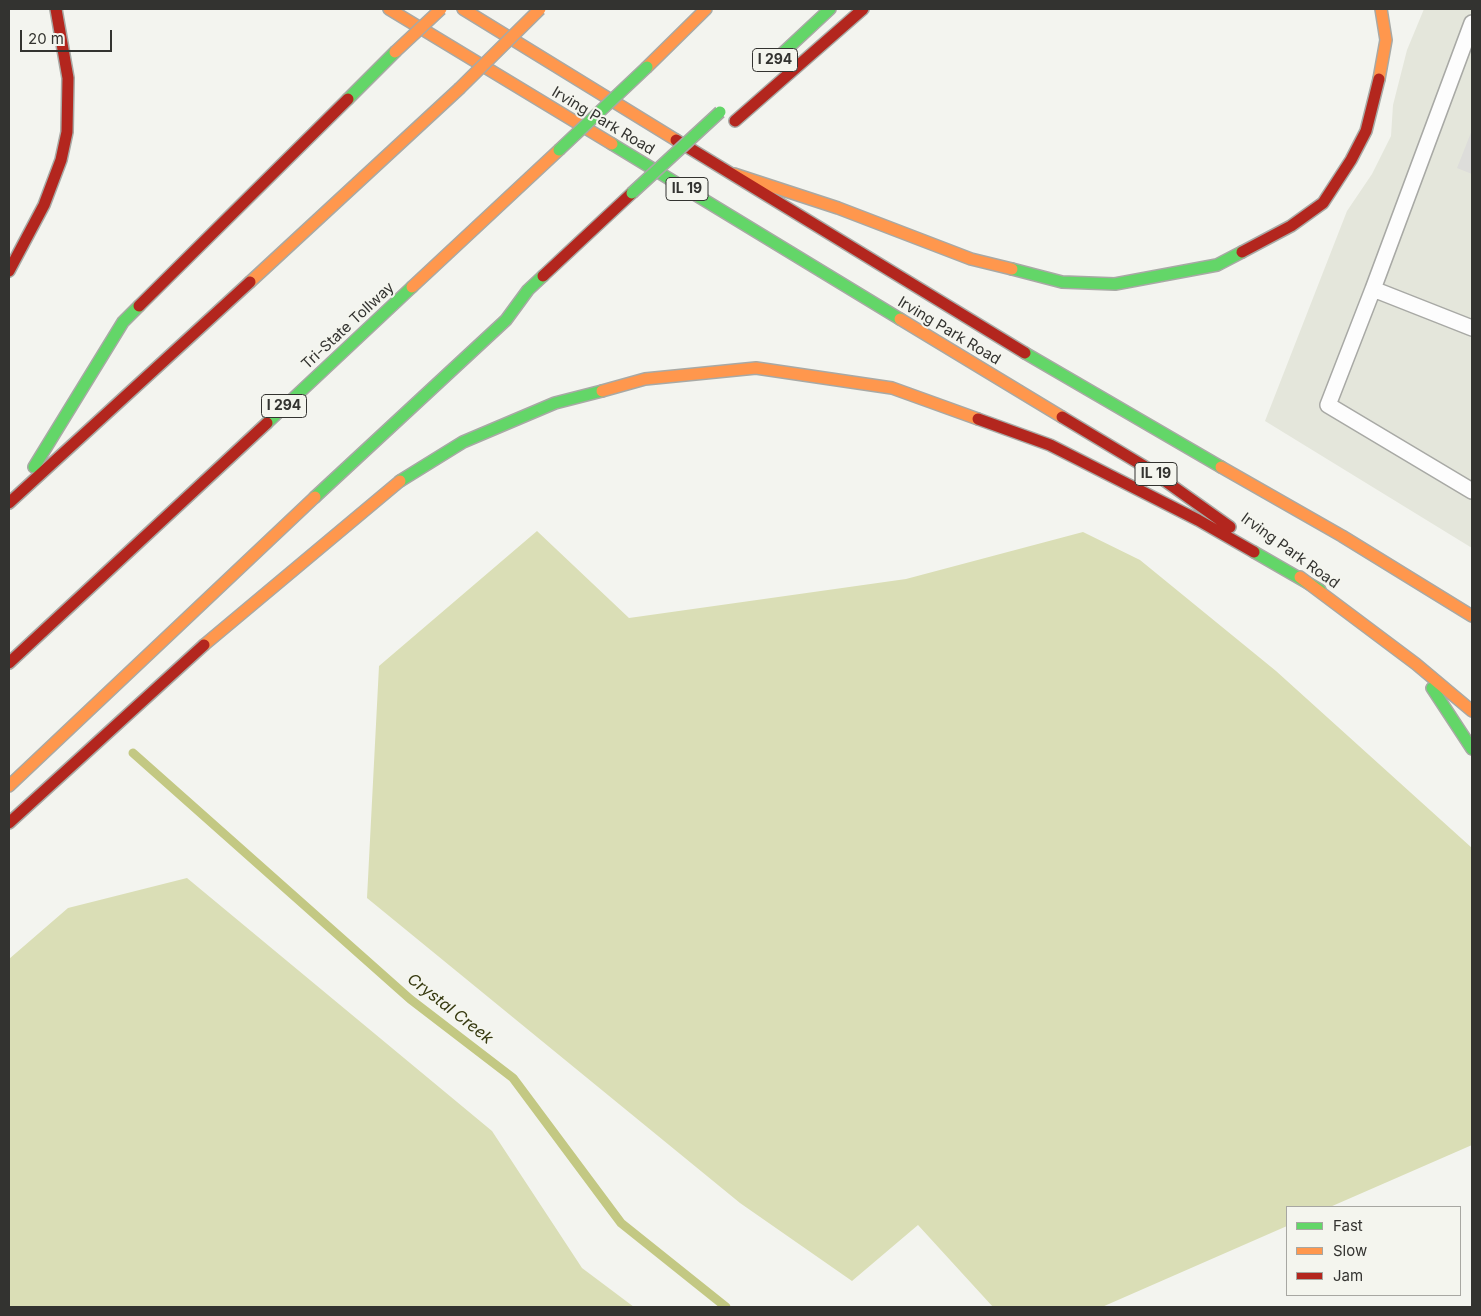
<!DOCTYPE html>
<style>
body{margin:0}
#map{position:relative;width:1481px;height:1316px;overflow:hidden;background:#f3f4ef;font-family:Inter,sans-serif}
canvas{display:block}
.frame{position:absolute;inset:0;border:10px solid #333330;pointer-events:none}
.legend{position:absolute;left:1286px;top:1206px;width:175px;height:90px;box-sizing:border-box;background:#f4f5ee;border:1px solid #a7a7a2;margin:0;padding:6px 9px;list-style:none;font-size:15px;color:#333330}
.legend li{display:flex;align-items:center;gap:10px;height:25px}
.legend b{width:25px;border:1px solid #a7a7a2}
.scale{position:absolute;left:20px;top:30px;width:92px;height:22px;box-sizing:border-box;border:2px solid #333330;border-top:0;padding-left:6px;font-size:15px;line-height:18px;white-space:nowrap;color:#333330;-webkit-text-stroke:4px #f4f5ee;paint-order:stroke}
</style>
<div id="map">
<canvas width="1481" height="1316"></canvas>
<div class="frame"></div>
<ul class="legend">
<li><b style="height:6px;background:#63d668"></b>Fast</li>
<li><b style="height:6px;background:#ff974d"></b>Slow</li>
<li><b style="height:6px;background:#b3261e"></b>Jam</li>
</ul>
<div class="scale">20 m</div>
</div>
<script>
const context = document.querySelector('canvas').getContext('2d');
context.lineJoin = 'round';
function fillPath(path, color) {
  context.fillStyle = color;
  context.fill(path, 'evenodd');
}
function shape(rows) {
  const path = new Path2D();
  for (const r of rows) {
    path.moveTo(r[0], r[1]);
    for (let i = 2; i < r.length; i += 2) path.lineTo(r[i], r[i + 1]);
  }
  return path;
}
function trace(path, color, width, dash) {
  context.strokeStyle = color;
  context.lineWidth = width;
  context.lineCap = dash ? 'butt' : 'round';
  context.setLineDash(dash || []);
  context.stroke(path);
}
function label(font, color, halo, rows, align = 'center') {
  context.font = font + ' Inter,sans-serif';
  context.lineWidth = 4;
  context.setLineDash([]);
  context.textBaseline = 'middle';
  context.strokeStyle = halo;
  context.fillStyle = color;
  for (const [text, x, y, turn = 0] of rows) {
    context.save();
    context.translate(x, y);
    context.rotate((+turn || 0) * Math.PI / 180);
    context.textAlign = isNaN(turn) ? turn : align;
    if (halo) context.strokeText(text, 0, 0);
    context.fillText(text, 0, 0);
    context.restore();
  }
}
const built = shape([
 [1424,9,1472,9,1472,548,1265,421,1347,211,1372,174,1391,136,1393,105,1407,50]
]);
const green = shape([
 [537,531,629,618,906,579,1083,532,1140,560,1276,671,1472,848,1472,1145,1330,1207,1287,1207,1287,1226,1102,1307,993,1307,918,1225,852,1281,740,1203,367,898,379,666],
 [187,878,492,1131,582,1268,634,1307,9,1307,9,959,68,908]
]);
const stream = shape([
 [133,753,410,999,513,1078,621,1223,726,1307]
]);
const building = shape([
 [1472,130,1472,174,1457,168]
]);
const lane = shape([
 [1373,289,1472,23],
 [1472,328,1373,289,1328,405,1472,491]
]);
const fast = shape([
 [772,63,830,9],
 [348,99,395,52],
 [612,144,900,319],
 [1012,269,1062,282,1115,284,1217,265,1242,252],
 [1025,353,1221,467],
 [267,423,412,287],
 [34,467,123,322,139,306],
 [400,481,463,442,555,403,602,391],
 [315,497,506,320,528,290,543,276],
 [1254,552,1320,590],
 [1432,688,1472,749]
]);
const slow = shape([
 [389,9,612,144],
 [463,9,676,140],
 [647,67,706,9],
 [1379,79,1386,40,1381,9],
 [734,174,838,208,971,259,1012,269],
 [250,282,459,89],
 [412,287,559,150],
 [900,319,1062,417],
 [602,391,645,379,756,368,892,388,978,419],
 [1221,467,1342,536,1472,616],
 [1300,577,1416,664,1472,711],
 [204,645,400,481],
 [9,786,315,497]
]);
const jam = shape([
 [735,121,863,9],
 [676,140,1025,353],
 [1242,252,1291,226,1323,203,1351,160,1366,131,1379,79],
 [9,271,44,205,61,160,67,132,68,78,56,9],
 [543,276,632,193],
 [139,306,348,99],
 [1062,417,1147,468,1230,527],
 [978,419,1050,445,1198,520,1254,552],
 [9,503,250,282],
 [9,663,267,423],
 [9,823,204,645]
]);
const fastBridge = shape([
 [559,150,647,67],
 [632,193,720,112]
]);
const slowBridge = shape([
 [395,52,441,9],
 [459,89,540,9]
]);
const shields = [
 [775,60,45],
 [687,189,42],
 [284,406,45],
 [1156,474,42]
];
const shieldNames = [
 ["I 294",775,60],
 ["IL 19",687,189],
 ["I 294",284,406],
 ["IL 19",1156,474]
];
const streetNames = [
 ["Irving Park Road",603,121,31],
 ["Tri-State Tollway",348,326,-43],
 ["Irving Park Road",949,331,31],
 ["Irving Park Road",1290,551,36]
];
const waterNames = [
 ["Crystal Creek",450,1009,38]
];
fillPath(built, '#e4e6db');
fillPath(green, '#dadeb6');
trace(stream, '#c3c883', 9);
fillPath(building, '#ddddda');
trace(lane, '#a8a9a5', 18);
trace(fast, '#a8a9a5', 14);
trace(slow, '#a8a9a5', 14);
trace(jam, '#a8a9a5', 14);
trace(lane, '#fdfdfd', 15);
trace(fast, '#63d668', 11);
trace(slow, '#ff974d', 11);
trace(jam, '#b3261e', 11);
trace(fastBridge, '#a8a9a5', 14, []);
trace(slowBridge, '#a8a9a5', 14, []);
trace(fastBridge, '#63d668', 11);
trace(slowBridge, '#ff974d', 11);
for (const [x, y, w] of shields) {
  const box = new Path2D();
  box.roundRect(x - w / 2, y - 11.5, w, 23, 4);
  context.fillStyle = '#f4f5ee';
  context.fill(box);
  trace(box, '#333330', 1);
}
label('bold 14px', '#333330', null, shieldNames);
label('15px', '#333330', '#f4f5ee', streetNames);
label('italic 16px', '#35380e', '#f4f5ee', waterNames);
</script>
